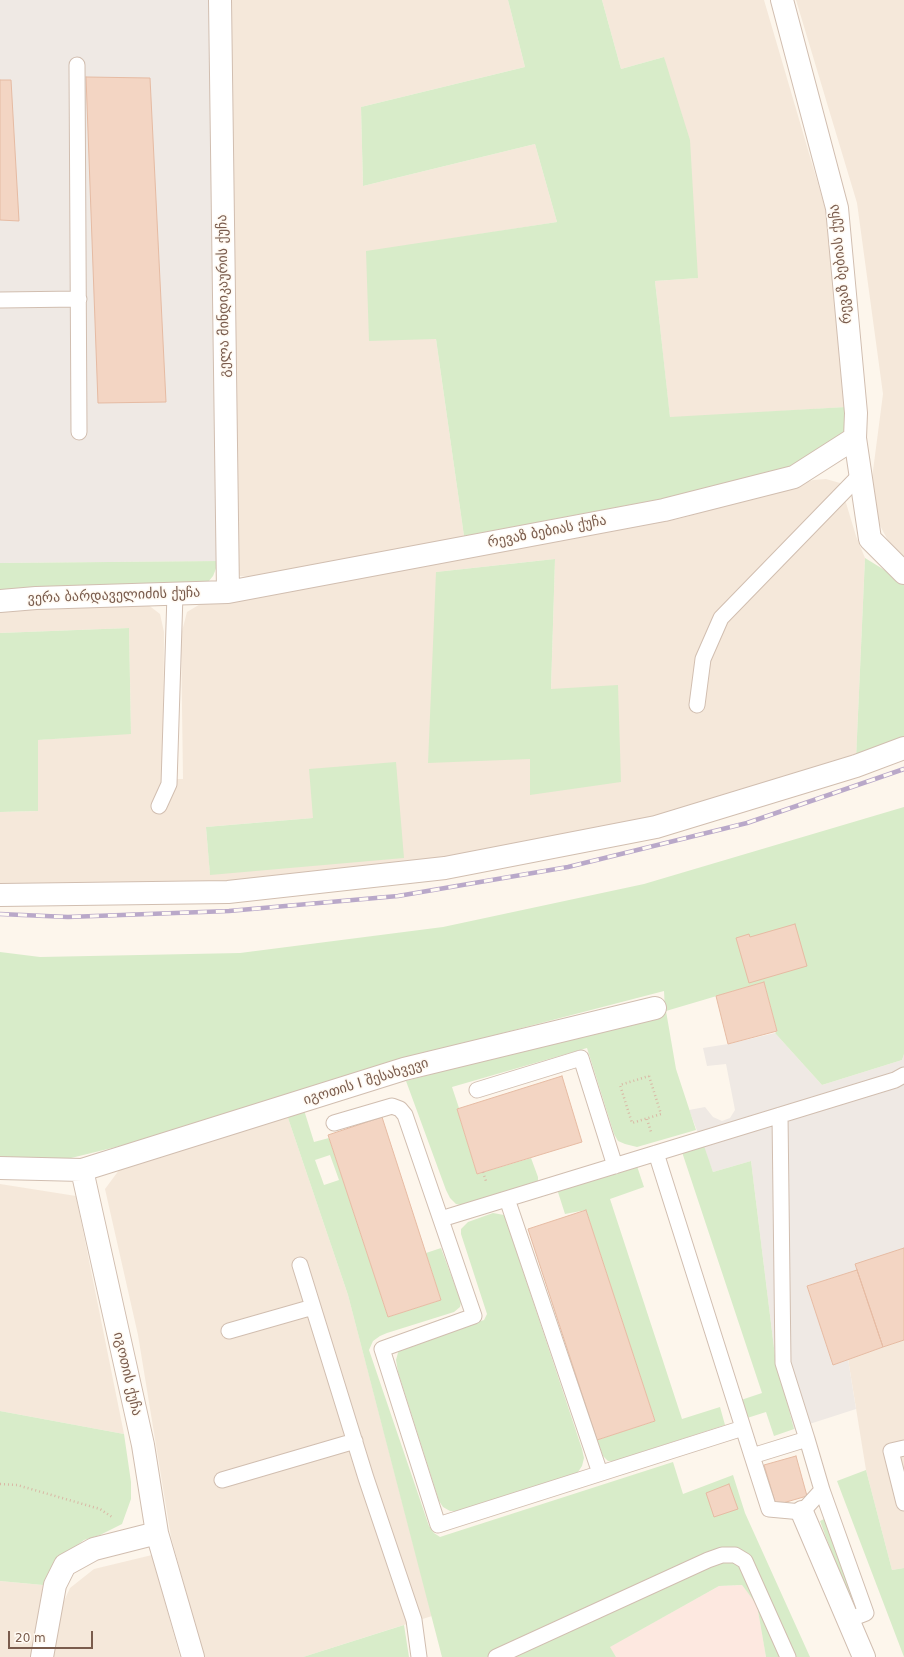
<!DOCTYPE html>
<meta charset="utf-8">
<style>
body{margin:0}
#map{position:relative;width:904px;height:1657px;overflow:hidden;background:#fdf6ec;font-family:"DejaVu Sans",sans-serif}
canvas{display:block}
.scale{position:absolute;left:8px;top:1631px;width:85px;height:18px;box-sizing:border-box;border:2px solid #7a5c4d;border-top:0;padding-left:5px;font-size:12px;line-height:14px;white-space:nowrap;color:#7a5c4d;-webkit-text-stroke:3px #fffaf3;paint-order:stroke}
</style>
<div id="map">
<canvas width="904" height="1657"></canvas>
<div class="scale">20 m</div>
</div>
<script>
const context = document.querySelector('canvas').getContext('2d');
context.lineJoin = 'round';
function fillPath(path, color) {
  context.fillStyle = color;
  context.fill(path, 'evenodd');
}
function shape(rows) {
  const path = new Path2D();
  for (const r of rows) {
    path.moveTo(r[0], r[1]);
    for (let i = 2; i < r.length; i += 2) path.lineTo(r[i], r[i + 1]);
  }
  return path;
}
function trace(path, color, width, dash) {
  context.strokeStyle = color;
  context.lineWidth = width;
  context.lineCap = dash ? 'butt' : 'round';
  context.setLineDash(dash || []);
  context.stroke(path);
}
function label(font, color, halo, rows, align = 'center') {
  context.font = font + ' "DejaVu Sans","Noto Sans Georgian",sans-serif';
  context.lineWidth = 3;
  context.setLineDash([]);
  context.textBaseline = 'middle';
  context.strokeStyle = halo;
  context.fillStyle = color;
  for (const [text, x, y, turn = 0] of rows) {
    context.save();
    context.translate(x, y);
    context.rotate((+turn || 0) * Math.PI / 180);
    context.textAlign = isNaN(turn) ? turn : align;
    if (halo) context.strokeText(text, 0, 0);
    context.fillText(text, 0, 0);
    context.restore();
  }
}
const residential = shape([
 [226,0,508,0,525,67,361,107,363,186,535,144,557,222,366,252,436,339,464,536,260,578,240,576,233,560],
 [602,0,764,0,826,211,846,407,670,418,655,281,697,278,664,57,621,69],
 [796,0,904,0,904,556,893,550,876,518,871,486,883,394,857,203],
 [826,479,840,483,856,536,865,558,856,759,651,818,439,860,231,884,0,887,0,812,38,811,38,740,131,733,129,628,0,633,0,612,55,602,147,604,160,614,164,632,163,779,183,779,181,635,187,612,202,603,319,585,678,519,790,488,813,480],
 [555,559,551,689,530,795,530,759,436,572],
 [313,818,210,874,206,827],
 [287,1115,348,1295,432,1616,303,1657,204,1657,171,1537,138,1335,105,1189,125,1162],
 [0,1184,76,1196,124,1434,0,1411],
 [904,1340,904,1568,892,1570,866,1470,848,1359],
 [152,1555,180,1657,51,1657,57,1616,70,1588,94,1569],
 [0,1581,43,1585,31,1657,0,1657]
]);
const commercial = shape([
 [742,1585,757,1604,766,1657,616,1657,609,1647,719,1586]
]);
const industrial = shape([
 [0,0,209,0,219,561,0,563],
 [775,1033,822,1085,902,1060,904,1054,904,1248,855,1265,857,1270,807,1286,833,1364,848,1359,856,1409,794,1429,775,1356,751,1161,713,1172,689,1110,705,1107,713,1117,722,1121,730,1118,735,1110,726,1064,707,1066,703,1048,728,1044]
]);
const green = shape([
 [508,0,602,0,621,69,664,57,690,140,698,278,655,281,670,417,846,407,847,430,795,465,682,495,464,536,436,339,369,341,366,251,557,222,535,144,363,186,361,107,525,67],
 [865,558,904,582,904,740,856,759],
 [555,559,551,689,618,685,621,782,530,795,530,759,428,763,436,572],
 [219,561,213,576,208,582,0,592,0,563],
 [129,628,131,734,38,740,38,811,0,812,0,633],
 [396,762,404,858,210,875,206,827,313,818,309,769],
 [904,807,904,1054,902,1060,822,1085,775,1033,777,1031,764,982,666,1011,676,1069,696,1130,637,1147,625,1144,618,1141,614,1134,587,1048,452,1087,459,1108,457,1109,477,1174,531,1158,538,1177,538,1182,465,1206,456,1204,450,1198,446,1190,406,1081,665,1011,664,991,395,1061,124,1145,67,1159,0,1157,0,952,40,957,240,953,443,927,644,884],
 [304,1110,314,1142,329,1138,388,1317,441,1300,426,1253,441,1248,461,1302,460,1307,454,1312,387,1333,380,1336,373,1341,369,1350,429,1526,434,1533,440,1537,446,1535,673,1462,683,1494,733,1475,745,1513,810,1657,766,1657,757,1605,742,1585,719,1586,610,1647,616,1657,442,1657,348,1295,287,1115],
 [330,1155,339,1180,324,1185,315,1160],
 [704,1146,713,1172,751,1161,775,1356,794,1429,774,1436,766,1412,744,1419,738,1401,762,1393,682,1152],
 [637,1166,644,1187,610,1199,682,1419,720,1407,725,1425,614,1461,608,1461,603,1456,597,1440,655,1421,586,1210,565,1214,557,1189],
 [493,1213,504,1215,506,1220,582,1449,584,1458,582,1466,578,1472,573,1475,459,1511,450,1511,443,1507,439,1501,398,1372,396,1360,399,1349,406,1344,484,1320,487,1314,461,1234,461,1229,468,1222],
 [0,1411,124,1434,131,1482,131,1499,122,1524,100,1535,84,1540,54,1562,43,1585,0,1581],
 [866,1470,892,1570,904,1568,904,1657,837,1481],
 [826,1518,855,1597,849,1599,820,1521],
 [404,1625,409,1657,303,1657]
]);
const building = shape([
 [86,77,150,78,166,402,98,403,86,77],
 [0,80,11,80,19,221,0,220,0,80],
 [795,924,807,966,749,983,736,938,749,934,750,937,795,924],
 [764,982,777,1031,728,1044,716,996,764,982],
 [562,1076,582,1142,477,1174,457,1109,562,1076],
 [382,1117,441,1300,388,1317,328,1135,382,1117],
 [586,1210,655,1421,597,1440,528,1229,586,1210],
 [904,1248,904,1340,883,1347,855,1264,904,1248],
 [857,1270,883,1347,833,1365,807,1286,857,1270],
 [796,1456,807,1496,776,1505,764,1465,796,1456],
 [729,1484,738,1509,714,1517,706,1493,729,1484]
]);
const path = shape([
 [649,1076,661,1114,632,1123,620,1085,649,1076],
 [647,1119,651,1132],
 [483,1172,486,1181],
 [0,1484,17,1485,100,1509,112,1517]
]);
const service = shape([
 [77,65,79,432],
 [0,300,79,299],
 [697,705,703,659,721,618,860,475],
 [159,806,169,784,175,594],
 [477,1090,581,1058,615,1166],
 [780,1115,783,1363,807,1439],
 [334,1123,392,1106,400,1109,405,1115,474,1316,382,1349,438,1525,743,1428],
 [656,1153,752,1456],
 [507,1199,600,1473],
 [441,1219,895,1080,904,1075],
 [300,1265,366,1478,414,1620,419,1657],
 [229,1331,313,1307],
 [807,1439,822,1490,802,1512,769,1509,752,1456,807,1439],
 [904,1448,891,1451,904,1503],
 [222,1480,355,1441],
 [822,1490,866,1613,848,1620],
 [496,1657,708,1560,722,1555,735,1555,745,1561,788,1657]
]);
const minor = shape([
 [220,0,228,592],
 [782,0,837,208,856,413,855,438,870,539,904,573],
 [0,601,36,598,228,592,664,510,794,477,855,438],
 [0,895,228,892,445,868,656,827,856,766,904,748],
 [0,1168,82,1170,404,1069,655,1008],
 [82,1170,143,1445,157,1533,193,1657],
 [802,1512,864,1657],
 [42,1657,55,1585,65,1565,94,1549,157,1533]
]);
const rail = shape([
 [0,914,68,917,229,911,398,896,568,867,747,823,904,769]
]);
const streetNames = [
 ["რევაზ ბებიას ქუჩა",841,264,-96],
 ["გელა მინდიკაურის ქუჩა",224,296,-91],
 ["რევაზ ბებიას ქუჩა",547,532,-11],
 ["ვერა ბარდაველიძის ქუჩა",114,596,-2],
 ["იგოთის I შესახვევი",366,1082,-17],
 ["იგოთის ქუჩა",127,1374,77]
];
fillPath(residential, '#f5e8da');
fillPath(commercial, '#fde8e0');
fillPath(industrial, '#efe9e4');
fillPath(green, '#d8ecc9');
fillPath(building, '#f3d5c3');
trace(building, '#e6bba3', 1);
trace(service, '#d1beb0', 17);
trace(minor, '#d1beb0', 24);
trace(path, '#d9b8a5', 2.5, [1, 3]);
trace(service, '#fff', 15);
trace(minor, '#fff', 22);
trace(rail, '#b9a8c9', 4.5);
trace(rail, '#fffaf3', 3, [9]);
label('14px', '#7a5c4d', '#fffaf3', streetNames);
</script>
